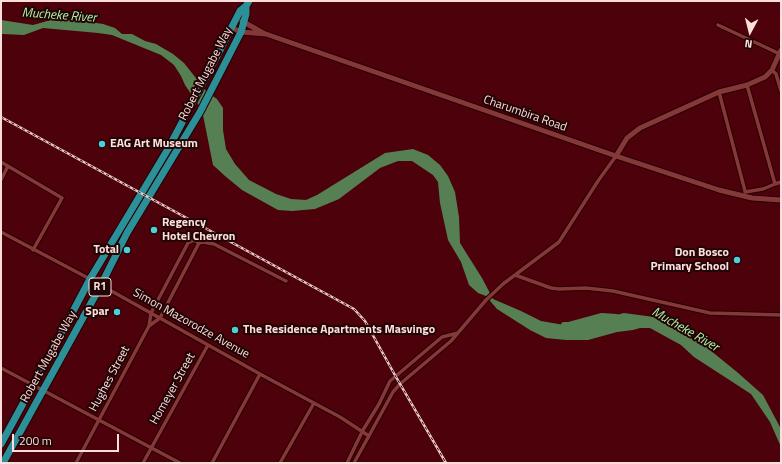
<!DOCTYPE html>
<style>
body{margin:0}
#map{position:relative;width:782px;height:464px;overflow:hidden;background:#4d010a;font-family:"Titillium Web",sans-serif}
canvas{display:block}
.frame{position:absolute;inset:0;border:2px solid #fcdfdd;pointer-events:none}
.north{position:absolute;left:730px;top:12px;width:40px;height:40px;-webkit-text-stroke:3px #210404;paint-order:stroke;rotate:187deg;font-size:11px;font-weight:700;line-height:16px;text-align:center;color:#fcdfdd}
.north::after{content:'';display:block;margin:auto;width:14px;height:18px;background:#fcdfdd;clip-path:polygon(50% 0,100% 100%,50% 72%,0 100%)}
.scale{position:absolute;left:12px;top:434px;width:107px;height:18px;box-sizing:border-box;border:2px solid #fcdfdd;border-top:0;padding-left:5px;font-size:12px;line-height:14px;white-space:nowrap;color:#fcdfdd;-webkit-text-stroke:3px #210404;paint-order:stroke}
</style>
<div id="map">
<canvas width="782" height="464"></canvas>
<div class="frame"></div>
<div class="north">N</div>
<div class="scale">200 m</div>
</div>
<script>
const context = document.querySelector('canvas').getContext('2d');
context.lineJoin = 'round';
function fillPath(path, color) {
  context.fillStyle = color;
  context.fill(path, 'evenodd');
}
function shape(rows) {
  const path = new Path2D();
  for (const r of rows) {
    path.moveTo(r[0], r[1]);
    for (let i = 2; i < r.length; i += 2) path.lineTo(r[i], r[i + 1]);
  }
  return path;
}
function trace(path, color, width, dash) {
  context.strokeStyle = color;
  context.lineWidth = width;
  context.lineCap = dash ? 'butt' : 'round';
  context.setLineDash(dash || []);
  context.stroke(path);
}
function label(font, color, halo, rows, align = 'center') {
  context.font = font + ' "Titillium Web",sans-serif';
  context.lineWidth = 4;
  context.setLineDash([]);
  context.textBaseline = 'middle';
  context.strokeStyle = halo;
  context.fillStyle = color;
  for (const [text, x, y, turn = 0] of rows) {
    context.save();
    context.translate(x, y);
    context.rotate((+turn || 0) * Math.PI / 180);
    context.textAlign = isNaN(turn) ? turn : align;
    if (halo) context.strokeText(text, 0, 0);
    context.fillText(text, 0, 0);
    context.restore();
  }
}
const water = shape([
 [1,20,33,25,51,20,77,20,103,24,115,28,122,34,132,34,145,41,156,44,173,54,184,63,207,92,217,99,223,108,223,130,226,149,235,164,249,180,276,194,291,199,306,200,317,195,385,153,413,149,428,155,440,165,448,176,455,192,459,217,460,243,482,278,493,299,521,311,541,321,564,325,580,324,624,313,654,317,705,346,737,372,763,395,781,429,781,447,770,422,751,394,694,357,681,345,650,328,640,328,633,330,617,332,588,340,566,340,546,338,530,330,497,309,486,296,478,293,469,285,461,262,448,240,440,203,438,182,433,175,412,161,398,161,380,168,339,199,315,209,292,211,278,210,242,190,225,176,213,165,202,110,185,85,181,76,174,65,161,55,112,35,98,33,43,28,24,35,3,34,1,34]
]);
const river = shape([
 [564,325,569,325,602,316,616,317]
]);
const street = shape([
 [718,25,780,54],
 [772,70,776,74,781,91],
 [747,85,775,184,781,182],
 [719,92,745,191],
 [1,162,62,198,33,250],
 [1,180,8,166],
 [745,192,763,189,775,184],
 [1,232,90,279,260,374,340,417,369,436],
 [515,275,551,288,559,289,586,288,613,291,710,313,781,315],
 [149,326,160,318,199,243],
 [1,368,180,463],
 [76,463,149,326,151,313,188,243,194,240,199,243,203,242,214,244,286,281],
 [143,463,208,345],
 [212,463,260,374],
 [280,463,314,403],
 [347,463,363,430,379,404,390,381,442,337,458,333],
 [354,463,393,392,400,384,451,341,486,300,503,284,559,242,598,181,616,156]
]);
const secondary = shape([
 [242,21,265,34],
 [232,28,241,32,266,34,616,156,719,190,752,198,781,200],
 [616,156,627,138,640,128,719,92,747,85,765,77,772,70,781,50]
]);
const highway = shape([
 [1,444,69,319,90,279,168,149,215,60,240,11,246,6],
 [3,463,101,285,127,233,200,112,241,32,246,14,246,6,249,1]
]);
const rail = shape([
 [1,117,354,309,365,321,396,377,446,463]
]);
const markers = [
 [102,144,4,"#52ccd6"],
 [154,230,4,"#52ccd6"],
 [127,250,4,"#52ccd6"],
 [737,260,4,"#52ccd6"],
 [117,312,4,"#52ccd6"],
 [235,330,4,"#52ccd6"]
];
const shields = [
 [100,287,22]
];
const shieldNames = [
 ["R1",100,287]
];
const streetNames = [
 ["Robert Mugabe Way",206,74,-63],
 ["Charumbira Road",525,114,19],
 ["Simon Mazorodze Avenue",191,324,29],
 ["Robert Mugabe Way",49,357,-61],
 ["Hughes Street",110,379,-62],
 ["Homeyer Street",173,389,-61]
];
const poiNames = [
 ["EAG Art Museum",110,144],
 ["Regency",162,223],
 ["Hotel Chevron",162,237],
 ["Total",119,250,"right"],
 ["Don Bosco",729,253,"right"],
 ["Primary School",729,267,"right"],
 ["Spar",109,312,"right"],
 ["The Residence Apartments Masvingo",243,330]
];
const waterNames = [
 ["Mucheke River",59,16,4],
 ["Mucheke River",685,330,30]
];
fillPath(water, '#568053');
trace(river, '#568053', 6);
trace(street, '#240103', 5.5);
trace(secondary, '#240103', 7);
trace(highway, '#240103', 9);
trace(street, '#853837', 3.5);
trace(secondary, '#853837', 5);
trace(highway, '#2c9098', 7);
trace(rail, '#eac8c7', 2.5);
trace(rail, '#210404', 1, [3]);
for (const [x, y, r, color] of markers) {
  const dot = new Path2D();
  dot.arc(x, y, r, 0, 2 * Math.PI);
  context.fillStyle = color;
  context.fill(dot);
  trace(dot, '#210404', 1.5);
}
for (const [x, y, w] of shields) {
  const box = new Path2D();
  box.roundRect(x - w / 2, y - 9, w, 18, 3);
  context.fillStyle = '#210404';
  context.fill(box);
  trace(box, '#fcdfdd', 1);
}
label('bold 11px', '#fcdfdd', null, shieldNames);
label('12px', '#fcdfdd', '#210404', streetNames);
label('bold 12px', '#fcdfdd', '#210404', poiNames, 'left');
label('italic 13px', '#b1f2ac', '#210404', waterNames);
</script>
